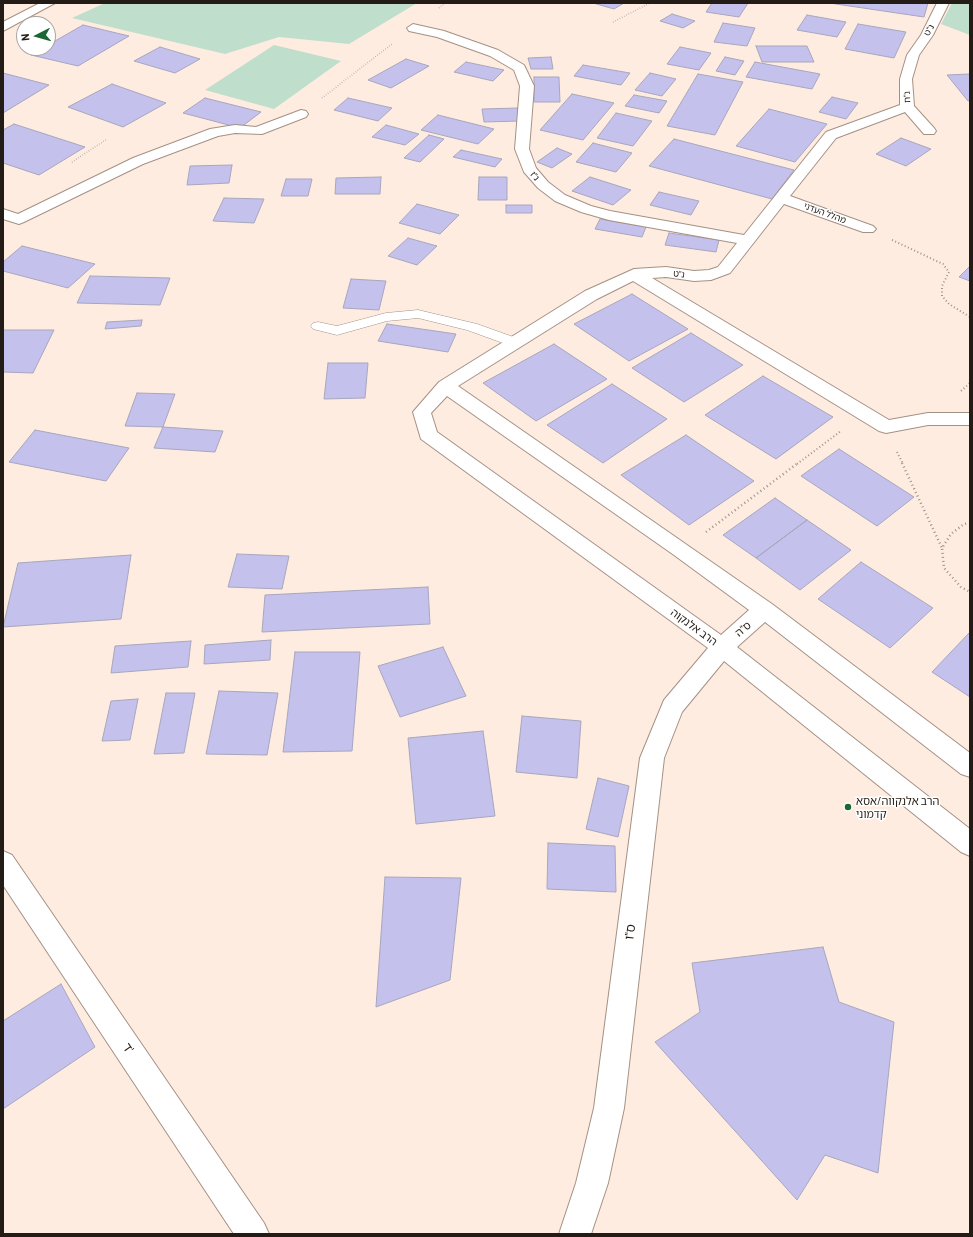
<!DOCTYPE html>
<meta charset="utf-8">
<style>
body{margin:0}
#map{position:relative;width:973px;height:1237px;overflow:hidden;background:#feece1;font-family:Barlow,sans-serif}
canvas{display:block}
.frame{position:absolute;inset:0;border:4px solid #231b16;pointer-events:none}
.north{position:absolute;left:16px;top:16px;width:40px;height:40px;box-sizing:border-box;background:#fff;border:1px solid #a7a4a2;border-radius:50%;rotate:264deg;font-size:11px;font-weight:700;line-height:16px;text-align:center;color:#231b16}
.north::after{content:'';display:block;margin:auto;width:14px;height:18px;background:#1c6735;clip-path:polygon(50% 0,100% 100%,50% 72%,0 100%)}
</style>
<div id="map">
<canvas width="973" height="1237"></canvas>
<div class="frame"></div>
<div class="north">N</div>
</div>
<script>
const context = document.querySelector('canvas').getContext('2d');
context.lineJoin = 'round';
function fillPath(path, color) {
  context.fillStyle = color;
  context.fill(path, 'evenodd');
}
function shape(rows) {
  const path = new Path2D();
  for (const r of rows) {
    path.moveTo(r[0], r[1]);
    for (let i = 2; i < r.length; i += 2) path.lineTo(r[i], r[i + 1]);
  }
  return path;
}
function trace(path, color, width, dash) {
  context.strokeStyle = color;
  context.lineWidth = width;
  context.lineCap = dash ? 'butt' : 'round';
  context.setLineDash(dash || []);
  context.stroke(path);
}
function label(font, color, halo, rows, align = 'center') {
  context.font = font + ' Barlow,"Noto Sans Hebrew",sans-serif';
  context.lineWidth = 3;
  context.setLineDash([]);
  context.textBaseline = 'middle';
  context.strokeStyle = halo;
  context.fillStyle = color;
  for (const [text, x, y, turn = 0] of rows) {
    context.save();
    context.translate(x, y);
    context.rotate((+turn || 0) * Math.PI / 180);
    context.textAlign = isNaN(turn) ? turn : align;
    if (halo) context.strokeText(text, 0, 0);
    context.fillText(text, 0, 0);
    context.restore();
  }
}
const green = shape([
 [105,3,417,3,349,44,279,37,225,54,72,18],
 [952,3,970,3,970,35,941,24],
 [274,45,341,61,274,109,205,90]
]);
const building = shape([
 [593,3,624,3,614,9,593,3],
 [712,3,748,3,739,17,706,12,712,3],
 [829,3,928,3,924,17,829,3],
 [672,14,695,21,683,28,660,21,672,14],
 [807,15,846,22,837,37,797,30,807,15],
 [723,23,755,28,747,46,714,42,723,23],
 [858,24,906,32,894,58,845,49,858,24],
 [83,25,129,36,78,66,31,55,42,48,48,48,48,45,83,25],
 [756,46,807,46,814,62,762,62,756,46],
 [160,47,200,59,175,73,134,61,160,47],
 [680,47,711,53,699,70,667,64,680,47],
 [551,57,553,69,531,69,528,58,551,57],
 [725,57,744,61,735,75,716,71,725,57],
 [406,59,429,66,391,88,368,80,406,59],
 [466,62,504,70,493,81,454,72,466,62],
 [755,62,820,74,812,89,746,77,755,62],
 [583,65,630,73,621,85,574,76,583,65],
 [3,73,49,85,3,113,3,73],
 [650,73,676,79,662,96,635,90,650,73],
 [698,74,743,82,715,135,667,126,698,74],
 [970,74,970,100,968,101,947,75,970,74],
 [534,77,559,77,560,102,534,102,534,77],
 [112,84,166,103,123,127,68,107,112,84],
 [572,94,614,103,583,140,540,130,572,94],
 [634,95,667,101,659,113,625,106,634,95],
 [832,97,858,103,846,119,819,112,832,97],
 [205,98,261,112,240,128,183,113,205,98],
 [348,98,392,108,378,121,334,110,348,98],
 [518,108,520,121,484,122,482,109,518,108],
 [769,109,827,124,795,162,736,146,769,109],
 [616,113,652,121,633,146,597,138,616,113],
 [438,115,494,129,478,144,421,130,438,115],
 [14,124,85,147,39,175,3,163,3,130,14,124],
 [386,125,419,134,405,145,372,137,386,125],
 [429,135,444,139,420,162,404,158,429,135],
 [901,138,931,149,906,166,876,154,901,138],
 [674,139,794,170,772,199,649,166,674,139],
 [593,143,632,153,616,172,576,162,593,143],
 [557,148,572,154,552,168,537,162,557,148],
 [461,150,502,159,495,167,453,157,461,150],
 [232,165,229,183,187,185,190,166,232,165],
 [381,177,380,194,335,194,336,178,381,177],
 [479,177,507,177,507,200,478,200,479,177],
 [590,177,631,190,613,205,572,191,590,177],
 [286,179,312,179,308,196,281,196,286,179],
 [659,192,699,201,691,215,650,205,659,192],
 [224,198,264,199,254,223,213,221,224,198],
 [417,204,459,215,440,234,399,223,417,204],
 [506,205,532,205,532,213,506,213,506,205],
 [600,219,646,227,642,237,595,229,600,219],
 [669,233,719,240,716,252,665,245,669,233],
 [408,238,437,246,417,265,388,256,408,238],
 [22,246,95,264,68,288,3,271,3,262,22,246],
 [970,266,970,281,959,277,970,266],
 [90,276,170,278,160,305,77,303,90,276],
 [351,279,386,281,379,310,343,308,351,279],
 [632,294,688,329,629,361,574,324,632,294],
 [142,320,141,326,105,329,107,322,142,320],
 [387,324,456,334,448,352,378,341,387,324],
 [3,330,54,330,33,373,3,372,3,330],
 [691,333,743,365,684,402,632,368,691,333],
 [554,344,607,379,536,421,483,383,554,344],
 [328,363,368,363,365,398,324,399,328,363],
 [763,376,833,417,776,459,705,415,763,376],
 [612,384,667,419,603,463,547,425,612,384],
 [137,393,175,394,163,427,125,426,137,393],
 [163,427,223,431,215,452,154,448,163,427],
 [35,430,129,448,106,481,9,462,35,430],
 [686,435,754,481,689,525,621,475,686,435],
 [839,449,914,497,877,526,801,476,839,449],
 [775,498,807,520,756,558,723,535,775,498],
 [807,520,851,550,800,590,756,558,807,520],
 [237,554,289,556,282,589,228,587,237,554],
 [131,555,121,619,3,627,18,563,131,555],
 [861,562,933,608,890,648,818,599,861,562],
 [428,587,430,624,262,632,265,595,428,587],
 [970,632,970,697,932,672,970,632],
 [271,640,270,660,204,664,205,645,271,640],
 [191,641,188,667,111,673,115,646,191,641],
 [443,647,466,696,400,717,378,666,443,647],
 [295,652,360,652,352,751,283,752,295,652],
 [219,691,278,693,267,755,206,754,219,691],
 [166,693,195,693,184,753,154,754,166,693],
 [138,699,130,740,102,741,111,701,138,699],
 [522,716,581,721,577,778,516,772,522,716],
 [483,731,495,816,416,824,408,738,483,731],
 [598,778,629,786,618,837,586,829,598,778],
 [548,843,615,846,616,892,547,889,548,843],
 [385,877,461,878,450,980,376,1007,385,877],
 [823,947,839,1002,894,1022,878,1173,825,1155,797,1200,655,1042,700,1012,692,963,823,947],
 [61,984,95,1047,3,1109,3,1021,61,984]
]);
const pathFar2 = shape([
 [439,8,445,3],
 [613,22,650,3],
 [322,98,392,44],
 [72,162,107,139]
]);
const pathFar1 = shape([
 [892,240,943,264,949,272,942,286,942,296,949,304,970,317],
 [961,391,970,383],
 [897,452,903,464],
 [797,464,841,431]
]);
const path = shape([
 [902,463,942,548],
 [970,523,964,524,951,534,942,548,944,568,961,587,970,592],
 [706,532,798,463]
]);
const lane = shape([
 [418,310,477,324,519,339,521,342,519,345,514,347,467,330,418,318,387,321,337,335,313,329,311,326,313,323,318,322,337,326,386,313,418,310]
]);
const street = shape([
 [40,3,55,3,3,31,3,22,40,3],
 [937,3,949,3,933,35,919,55,912,79,914,106,934,128,936,131,934,134,924,134,905,112,836,138,790,196,873,226,876,229,873,232,863,232,784,204,730,273,711,280,694,281,666,277,652,278,889,420,928,413,970,413,970,425,928,425,886,433,879,431,633,281,597,299,458,386,772,604,970,753,970,777,961,774,765,622,737,647,970,829,970,856,961,852,724,661,682,712,664,758,624,1108,608,1183,591,1234,559,1234,576,1183,594,1108,640,758,664,700,708,648,421,439,413,412,439,382,585,291,634,269,666,267,694,271,709,270,718,267,737,243,609,220,581,212,555,201,538,188,524,172,515,149,520,86,514,70,490,56,437,37,409,31,407,28,413,24,444,31,498,50,524,65,534,86,529,149,536,168,548,182,565,195,591,206,610,211,744,235,826,132,900,105,900,79,907,55,921,35,937,3],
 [447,396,674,555,749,610,721,635,437,432,431,413,447,396],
 [301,110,306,111,308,114,306,117,262,134,235,133,218,136,143,164,24,222,19,224,3,219,3,209,18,214,133,158,210,129,235,125,256,127,301,110],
 [3,851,12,855,264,1223,269,1234,234,1234,3,885,3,851]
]);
const markers = [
 [848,807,4,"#1c6735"]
];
const farStreetnames = [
 ["נ\"ט",929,30,-61],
 ["נ\"ח",907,97,-92],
 ["נ\"ז",535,176,49],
 ["מהלל העדני",825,213,20],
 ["נ\"ט",679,274,7]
];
const streetNames = [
 ["הרב אלנקוה",694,627,36],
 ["ס\"ה",743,629,-41]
];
const poiNames = [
 ["הרב אלנקווה/אסא",856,801],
 ["קדמוני",856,814]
];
const nearStreetnames = [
 ["ס\"ו",630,932,-83],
 ["ד'",128,1048,56]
];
fillPath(green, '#c0decc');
fillPath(building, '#c4c1ed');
trace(building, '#a8a6bc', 1);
trace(lane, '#a59184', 1);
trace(street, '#a59184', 2);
trace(pathFar2, '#a0938a', 1.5, [0.5, 2]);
trace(pathFar1, '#a0938a', 2, [1, 2.5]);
trace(path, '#a0938a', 2.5, [1, 3]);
fillPath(lane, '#fff');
fillPath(street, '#fff');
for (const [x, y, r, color] of markers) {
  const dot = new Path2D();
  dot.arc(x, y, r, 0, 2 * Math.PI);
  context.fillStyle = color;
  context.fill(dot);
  trace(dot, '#fff', 1.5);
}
label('9px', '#231b16', '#fff', farStreetnames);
label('11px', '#231b16', '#fff', streetNames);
label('11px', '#231b16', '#fff', poiNames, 'left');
label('13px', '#231b16', '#fff', nearStreetnames);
</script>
